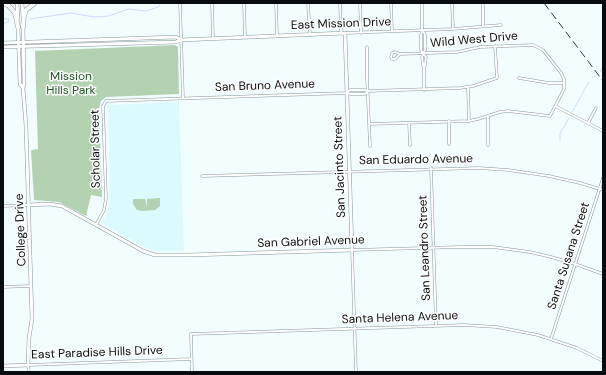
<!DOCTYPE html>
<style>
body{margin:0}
#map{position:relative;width:606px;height:375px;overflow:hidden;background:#f1fdff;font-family:"DM Sans",sans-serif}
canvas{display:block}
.frame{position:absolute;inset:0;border:4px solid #070d0e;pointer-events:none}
</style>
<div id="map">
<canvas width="606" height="375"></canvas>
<div class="frame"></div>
</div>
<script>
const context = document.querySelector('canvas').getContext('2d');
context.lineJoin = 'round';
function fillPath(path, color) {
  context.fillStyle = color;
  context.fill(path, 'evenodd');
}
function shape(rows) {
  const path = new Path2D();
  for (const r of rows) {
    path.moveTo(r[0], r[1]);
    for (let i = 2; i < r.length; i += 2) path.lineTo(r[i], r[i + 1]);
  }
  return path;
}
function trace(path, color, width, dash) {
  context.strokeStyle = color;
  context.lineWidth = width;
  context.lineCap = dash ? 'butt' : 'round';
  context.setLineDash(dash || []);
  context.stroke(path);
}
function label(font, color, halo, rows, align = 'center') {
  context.font = font + ' "DM Sans",sans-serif';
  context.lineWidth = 3;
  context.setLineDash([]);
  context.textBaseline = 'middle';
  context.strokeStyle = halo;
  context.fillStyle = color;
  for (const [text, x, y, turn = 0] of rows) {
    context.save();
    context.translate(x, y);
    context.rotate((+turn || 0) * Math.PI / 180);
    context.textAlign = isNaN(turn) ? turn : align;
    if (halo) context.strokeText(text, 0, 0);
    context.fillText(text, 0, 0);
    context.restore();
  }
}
const built = shape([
 [179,102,184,251,155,251,142,246,102,223,107,214,110,203,108,105]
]);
const green = shape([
 [175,45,178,47,179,94,106,97,101,101,99,108,102,197,91,195,86,216,59,202,34,200,31,150,38,149,35,51],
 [160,198,160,206,155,210,142,211,137,210,133,204,133,199,145,199,147,207,147,199]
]);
const stream = shape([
 [3,19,9,19],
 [30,19,71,13,94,17,108,16,129,9,146,11,158,7,161,3],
 [3,24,9,21],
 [600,72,603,67],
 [592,78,595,76],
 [572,112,589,82],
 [560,140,560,134,569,118]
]);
const minor = shape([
 [180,3,183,98],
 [212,3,213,38],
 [244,3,245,37],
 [276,3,277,36],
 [308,3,310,35],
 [340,3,341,33],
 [360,3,361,33],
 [391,3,392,31],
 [422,3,422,30,421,35,421,50,423,54,422,57,424,71,424,90],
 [452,3,453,29],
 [483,3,483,26],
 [423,31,425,35,425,50,423,54,426,57,424,71],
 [345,33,453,29,501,25],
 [367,47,367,77,370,146],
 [519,78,549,83,564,83],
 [468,87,469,120],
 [347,93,350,90,364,90,368,91,460,88,473,86,497,78,495,46],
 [555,106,603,131],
 [449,121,449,144],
 [409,123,410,145],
 [588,123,596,108],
 [369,124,469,121,478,119,500,112,508,111,550,116,564,89,564,79,561,73,543,50,533,45,480,47,457,52,400,54,395,52,392,53,391,57,392,59,395,59,400,54],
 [488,145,488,116],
 [431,168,436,326],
 [202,176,479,168,508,170,549,176,580,183,603,190],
 [3,206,28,205],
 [96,225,104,210,106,198,103,106,106,101,347,93,351,94,365,94,368,91],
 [3,287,30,286],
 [551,339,603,178],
 [29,372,28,365,191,359],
 [192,372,191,334,464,325,497,327,538,335,577,348,603,361],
 [356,372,352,250,460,247,493,247,530,252,551,257,575,264,603,274]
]);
const tertiary = shape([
 [3,43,176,37,181,40],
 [3,47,176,42,181,40,345,33,352,250,189,255,155,255,143,251,62,206,50,204,28,205]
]);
const secondary = shape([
 [17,3,18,19],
 [22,3,23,17],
 [18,27,20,84,23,88],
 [3,366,28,365,29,338,32,319,26,126,23,88,24,84,23,25]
]);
const motorway = shape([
 [3,4,8,5,15,13,18,27],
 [23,27,24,16,26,10,35,3]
]);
const rail = shape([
 [544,3,603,81]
]);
const streetNames = [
 ["East Mission Drive",341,24,-2],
 ["Wild West Drive",474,40,-5],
 ["San Bruno Avenue",265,86,-2],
 ["Scholar Street",96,149,-91],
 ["San Eduardo Avenue",416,160,-1],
 ["San Jacinto Street",340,167,-92],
 ["College Drive",21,230,-92],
 ["San Gabriel Avenue",311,242,-2],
 ["San Leandro Street",425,248,-92],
 ["Santa Susana Street",569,256,-72],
 ["Santa Helena Avenue",400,318,-2],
 ["East Paradise Hills Drive",97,353,-2]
];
const parkNames = [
 ["Mission",71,77],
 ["Hills Park",71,91]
];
fillPath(built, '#dbfafe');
fillPath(green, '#b3d2b2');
trace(stream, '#cbd9fe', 1);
trace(minor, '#839698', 3);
trace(tertiary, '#839698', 4);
trace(secondary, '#839698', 4);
trace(motorway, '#839698', 5);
trace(minor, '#fff', 2);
trace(tertiary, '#fff', 3);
trace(secondary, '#fff', 3);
trace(motorway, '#fff', 4);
trace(rail, '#333a3b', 1, [8, 4]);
label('12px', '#070d0e', '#fff', streetNames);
label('12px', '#1e5221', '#fff', parkNames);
</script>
